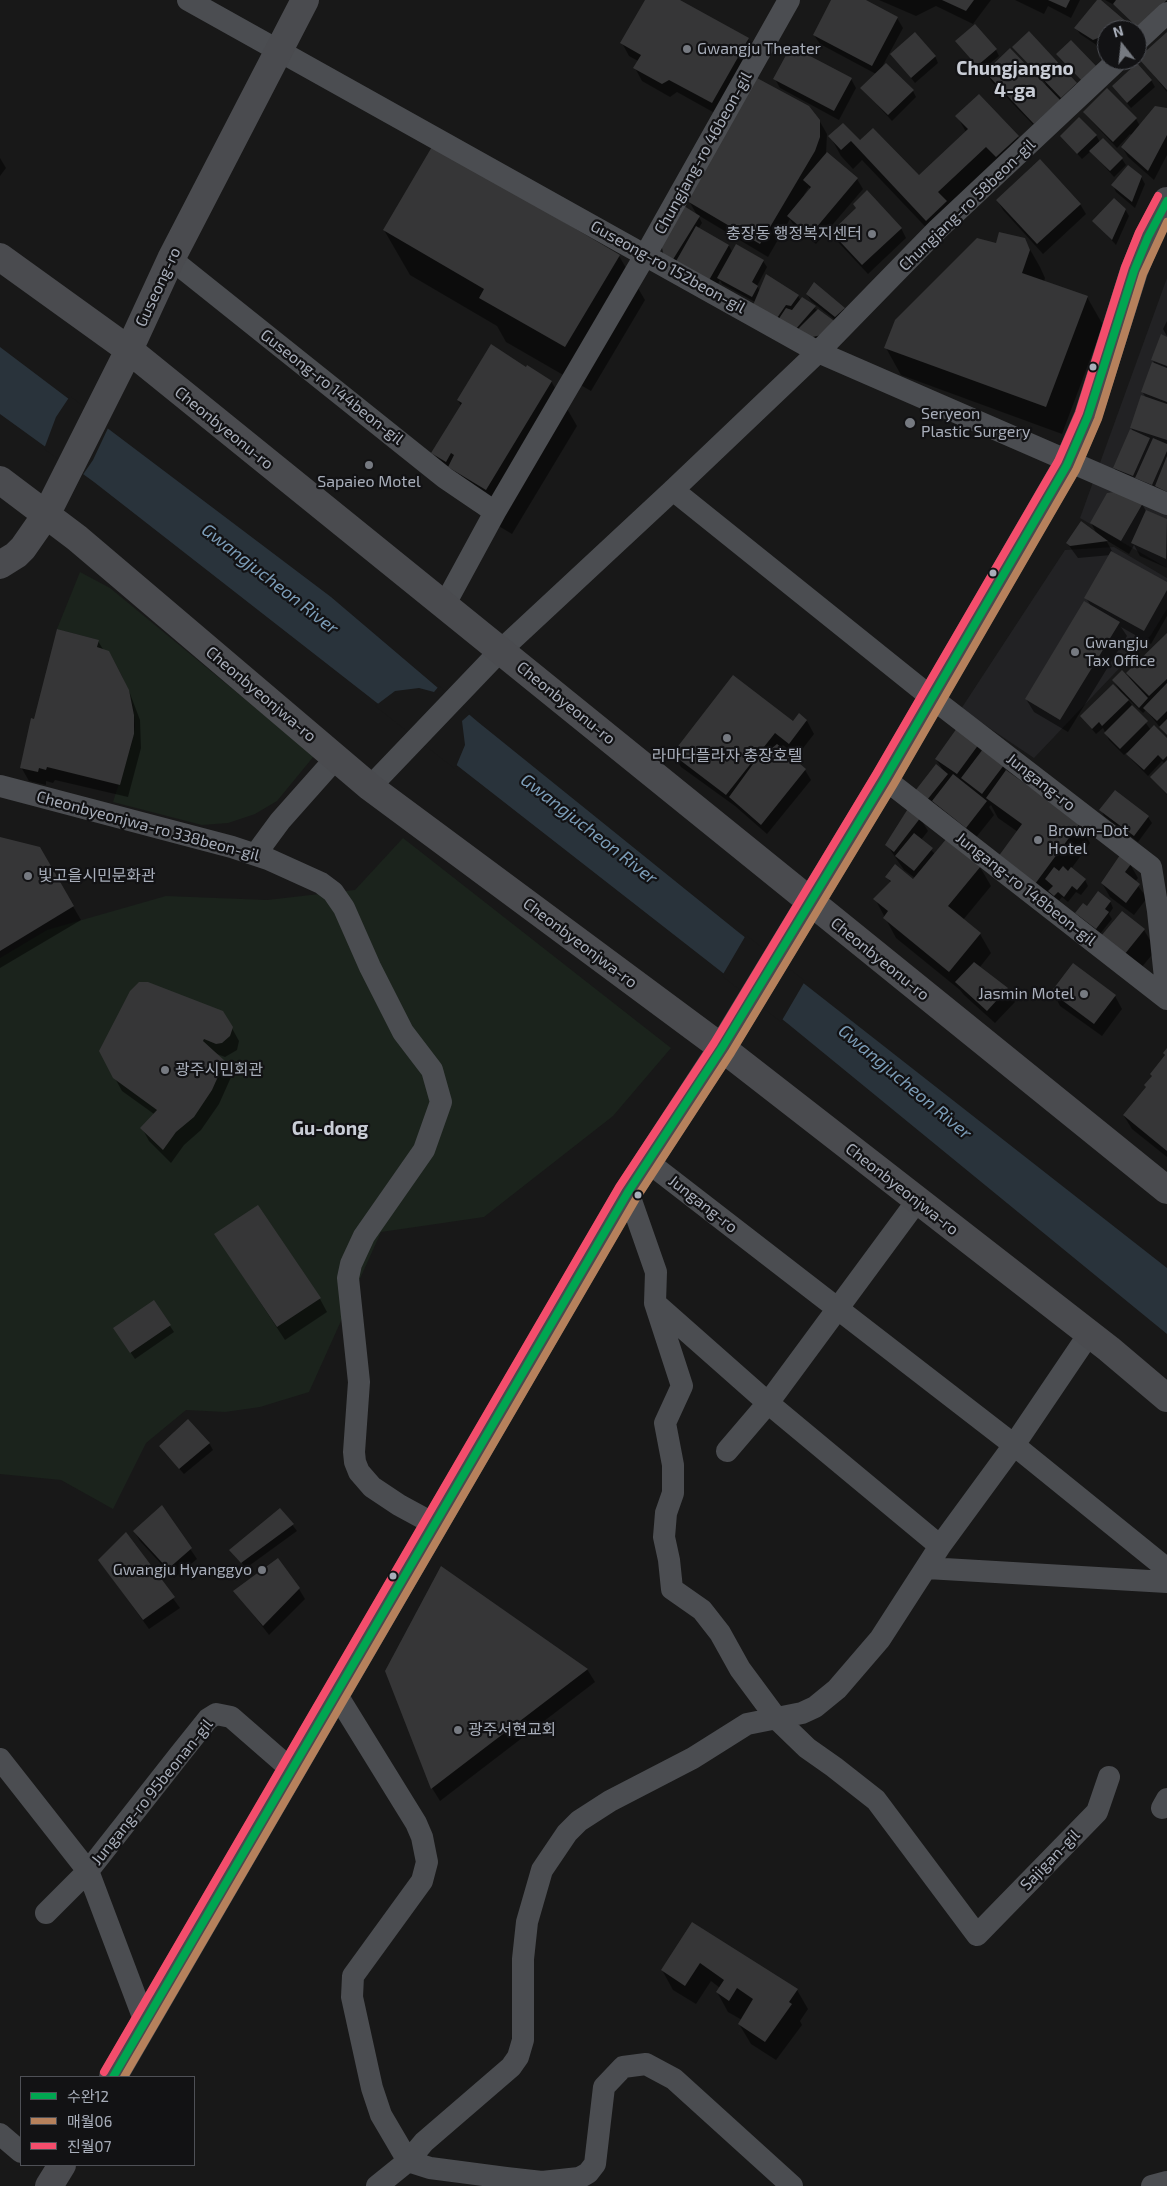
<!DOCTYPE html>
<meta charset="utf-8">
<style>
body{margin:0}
#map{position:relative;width:1167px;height:2186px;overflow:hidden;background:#181818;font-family:"Exo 2","Noto Sans KR",sans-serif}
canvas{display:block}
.legend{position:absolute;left:20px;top:2076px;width:175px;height:90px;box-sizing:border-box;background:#121214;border:1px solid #4e5056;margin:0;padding:6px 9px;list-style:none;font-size:15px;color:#a8aeba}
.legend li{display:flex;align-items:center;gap:10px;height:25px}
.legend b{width:25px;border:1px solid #4e5056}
.north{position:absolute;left:1097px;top:20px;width:50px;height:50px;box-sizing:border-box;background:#121214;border:1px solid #4e5056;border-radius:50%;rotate:344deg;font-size:14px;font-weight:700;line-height:20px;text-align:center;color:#a8aeba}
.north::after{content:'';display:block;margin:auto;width:18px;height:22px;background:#767a81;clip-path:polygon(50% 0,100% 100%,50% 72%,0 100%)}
</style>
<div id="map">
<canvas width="1167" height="2186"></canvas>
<ul class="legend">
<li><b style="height:6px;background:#00a651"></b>수완12</li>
<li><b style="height:6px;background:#b6815c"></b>매월06</li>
<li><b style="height:6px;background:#f44d6c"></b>진월07</li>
</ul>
<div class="north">N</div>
</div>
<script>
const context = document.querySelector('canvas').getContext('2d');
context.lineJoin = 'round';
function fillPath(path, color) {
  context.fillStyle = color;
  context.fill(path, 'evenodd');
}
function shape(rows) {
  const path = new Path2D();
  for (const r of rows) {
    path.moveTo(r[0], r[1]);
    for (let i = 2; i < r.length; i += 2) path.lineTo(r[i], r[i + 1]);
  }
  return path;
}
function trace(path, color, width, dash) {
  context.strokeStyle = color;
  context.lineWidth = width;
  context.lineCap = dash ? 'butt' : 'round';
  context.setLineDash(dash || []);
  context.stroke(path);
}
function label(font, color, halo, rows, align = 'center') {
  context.font = font + ' "Exo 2","Noto Sans KR",sans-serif';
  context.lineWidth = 4.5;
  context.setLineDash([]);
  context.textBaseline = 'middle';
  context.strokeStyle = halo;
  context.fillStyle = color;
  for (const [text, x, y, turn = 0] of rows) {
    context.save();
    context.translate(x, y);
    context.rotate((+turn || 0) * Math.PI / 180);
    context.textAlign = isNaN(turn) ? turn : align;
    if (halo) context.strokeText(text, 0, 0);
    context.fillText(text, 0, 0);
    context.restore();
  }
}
const built = shape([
 [1167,278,1167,568,1080,518],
 [1114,547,1167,578,1167,609,1151,635,1034,758,961,709,1065,550]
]);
const green = shape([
 [80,572,110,588,314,756,277,801,255,814,228,823,202,825,113,802,132,743,135,726,133,706,122,676,109,652,97,647,98,640,57,629],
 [403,838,671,1048,613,1116,484,1217,381,1232,309,1392,260,1407,225,1412,186,1410,146,1443,113,1509,61,1480,0,1474,0,958,47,930,166,896,267,900,355,890]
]);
const water = shape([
 [0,347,331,597,478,722,737,931,1167,1268,1167,1334,787,1023,94,482,0,414]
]);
const pier = shape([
 [70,396,109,426,93,460,82,476,44,449,56,417],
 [439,686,471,713,462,721,465,745,455,769,375,706,395,691,419,688,434,692],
 [746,935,805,981,781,1022,722,976]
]);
const shadow = shape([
 [646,0,677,0,748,39,755,53,720,116,677,92,670,97,642,81,635,68,638,61,629,56,622,43],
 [833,0,863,0,897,18,903,28,882,67,913,91,916,97,892,121,862,88,876,74,820,44,814,35],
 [879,0,991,0,973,24,936,6,916,16],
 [1080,0,1071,18,1048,6,1044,14,1015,0],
 [1099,0,1107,30,1107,42,1098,46,1080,34,1076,28],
 [1105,0,1167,0,1167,9,1142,33,1116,6],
 [1029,33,1076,84,1065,104,1056,96,1041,133,992,82,986,72,1044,86,1046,84,1014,47],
 [1167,34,1167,92,1140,58],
 [957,41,996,50,999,56,981,71],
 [892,54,935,56,938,63,915,83],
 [775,79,851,79,856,88,839,120,780,88],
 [1151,80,1155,87,1131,108,1113,86],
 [1167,110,1167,155,1154,180,1128,157,1122,147,1132,136,1130,134,1117,148,1084,113,1136,119,1140,126],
 [957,116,1018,137,1029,156,938,240,862,160,853,169,841,156,830,136,860,142,919,177,966,132],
 [819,120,827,134,826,154,857,179,863,189,816,244,794,226,790,219,768,257,698,215,702,223,698,229,729,246,733,253,763,261,767,267,757,286,760,291,798,296,801,301,802,299,836,324,813,343,755,302,722,284,720,280,714,291,669,263,697,215,689,201],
 [809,187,810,190,805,196,804,195],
 [1096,135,1100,142,1122,159,1126,165,1114,177,1091,151,1082,159,1061,136],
 [0,158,6,168,0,176],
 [1141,177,1145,184,1135,208,1116,192,1113,185],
 [997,200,1080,204,1086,214,1043,254,1003,210],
 [857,209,901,228,906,238,868,274,838,242,832,232],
 [1125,209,1129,216,1116,245,1094,221],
 [384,230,619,256,645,300,591,391,506,342,497,326,410,275],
 [1024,239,1040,267,1045,278,1044,282,1087,297,1103,325,1062,434,901,375,886,348,997,244],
 [807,294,844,309,848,315,839,323,811,301],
 [1167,321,1167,336,1163,329],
 [1167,338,1167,501,1122,481,1114,468,1133,432,1131,427,1146,398,1142,391,1154,362,1152,360],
 [526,369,551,381,577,426,512,534,475,512,433,453,461,406,458,400],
 [1142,504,1146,511,1167,521,1167,568,1140,556,1134,545,1129,554,1106,540,1113,553,1167,583,1167,616,1151,644,1121,627,1127,636,1068,732,1034,712,1026,699,1091,606,1086,598,1111,555,1078,558,1067,543,1098,536,1091,523],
 [1167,635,1167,736,1146,710,1143,713,1126,697,1151,730,1167,740,1167,795,1152,777,1165,764,1162,761,1148,776,1132,760,1127,752,1124,755,1109,740,1103,728,1096,734,1081,716,1120,691,1113,680,1132,682,1127,673],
 [98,641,104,651,108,652,129,691,140,720,141,748,128,797,55,780,53,783,46,781,46,785,29,781,21,767,35,720],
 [807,721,814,734,797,756,783,745,780,748,805,770,811,780,767,834,735,806,681,767,673,754],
 [978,745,982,752,1003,766,1006,771,1079,824,1090,843,1071,869,1085,880,1088,886,1081,895,1076,892,1068,902,1062,897,1058,902,1011,876,1018,832,998,818,991,805,989,807,994,815,974,840,924,804,944,772,936,759],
 [1115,791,1148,817,1152,823,1138,842,1104,816,1101,810],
 [920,818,928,831,921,840,935,854,980,867,991,886,963,920,980,934,991,953,980,967,1007,989,1015,1002,995,1023,964,995,960,990,896,938,875,899,891,883,887,877,913,880,915,878,904,870,887,845],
 [0,839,39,848,81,920,0,968],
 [1130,864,1138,878,1135,882,1147,898,1134,915,1110,897,1102,883],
 [1110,901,1113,908,1109,914,1112,919,1100,934,1080,919,1077,913,1087,907],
 [1122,913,1144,930,1156,950,1136,974,1114,956],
 [131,991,223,1012,239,1041,237,1050,225,1057,214,1053,224,1062,232,1075,219,1104,201,1130,184,1145,171,1163,149,1141,142,1128,154,1114,122,1091,100,1051],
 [1053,992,1115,996,1122,1009,1102,1036,1060,1006],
 [1167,1050,1167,1157,1132,1129,1124,1116,1147,1087,1146,1085,1166,1056,1164,1054],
 [216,1235,320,1299,327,1312,285,1340],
 [154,1302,174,1332,135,1359,118,1334],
 [209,1443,213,1450,184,1474,164,1452],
 [162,1507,197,1559,174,1578,140,1541,134,1531],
 [280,1509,297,1531,246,1568,231,1550],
 [126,1534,180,1608,149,1629,99,1560],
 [299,1589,305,1599,269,1635,235,1591],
 [587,1669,595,1682,440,1801,432,1788,386,1671],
 [692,1924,797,1990,808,2009,800,2021,802,2025,776,2060,751,2044,739,2024,742,2020,728,2012,717,1992,720,1988,711,1981,696,2004,673,1990,662,1970]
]);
const building = shape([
 [645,0,680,0,749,38,712,103,669,80,662,84,633,68,641,55,620,43],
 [831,0,866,0,898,17,872,66,813,35],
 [942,0,974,0,966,11],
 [1048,0,1070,0,1066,8],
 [1097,0,1101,0,1136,30,1107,30,1107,40,1103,36,1093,40,1074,28],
 [1116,0,1167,0,1138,28,1113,4],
 [975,24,997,49,977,66,955,41],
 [1029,31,1077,83,1061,98,1012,47],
 [915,32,936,56,911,78,890,54],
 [1167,32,1167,90,1138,58],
 [1071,40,1098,68,1083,82,1056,54],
 [791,46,852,78,834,111,773,79],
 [1010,48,1060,100,1034,124,985,72],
 [886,63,914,90,888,115,860,88],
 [1137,63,1152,80,1127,103,1112,86],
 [757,78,809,106,820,120,820,137,815,151,760,244,687,201],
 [1107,88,1137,118,1113,142,1083,112],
 [979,94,1019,136,996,157,986,147,938,192,947,201,926,221,851,141,841,150,828,136,843,123,860,140,873,128,919,175,968,129,955,116],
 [1155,106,1167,108,1167,135,1148,171,1121,147],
 [1079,117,1097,135,1077,154,1060,136],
 [1103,138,1123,158,1110,171,1089,151],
 [433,145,620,255,565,347,479,298,484,289,383,230],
 [827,152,858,178,810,235,787,216,811,187,803,180],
 [1040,159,1081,204,1037,244,996,200],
 [1128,165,1142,176,1132,202,1111,185],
 [867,190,902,228,862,265,831,232,856,208,853,204],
 [1114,198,1126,209,1112,240,1092,221],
 [684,206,700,216,672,261,664,257,661,243],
 [696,226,729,245,708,282,675,263],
 [999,232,1025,238,1030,250,1022,273,1088,296,1046,407,884,348,895,320,977,238,996,243],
 [736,244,764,260,752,282,758,286,752,297,717,278],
 [766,274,799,295,791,306,786,305,777,318,753,305],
 [814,282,845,308,835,317,806,294],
 [802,297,816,306,795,330,778,320,786,308,792,310],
 [818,309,837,323,826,334,808,338,797,330],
 [1161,334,1167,337,1167,366,1151,360],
 [491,344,526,367,527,365,552,381,486,490,448,467,454,455,451,453,446,462,431,453,462,403,457,400],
 [1152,362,1167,368,1167,402,1141,392],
 [1141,395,1167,404,1167,440,1130,428],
 [1130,429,1150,438,1133,476,1113,468],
 [1153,438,1167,444,1167,451,1152,485,1135,478],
 [1167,456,1167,492,1155,486],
 [1121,491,1143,503,1121,541,1090,523,1107,493],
 [1146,510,1167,519,1166,559,1131,543],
 [1081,521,1108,541,1070,546,1066,543],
 [1111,551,1167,582,1167,590,1144,631,1084,598],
 [1084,601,1120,622,1060,720,1025,699],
 [57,629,99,640,97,647,109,651,129,690,134,715,134,734,120,785,47,767,46,770,39,768,38,772,20,768,31,718,34,719],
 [1167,633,1167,679,1149,696,1126,673],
 [1122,670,1148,698,1139,708,1112,680],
 [733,675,793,721,799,713,807,720,789,744,775,733,726,795,672,754],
 [1167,683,1167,711,1157,721,1143,708],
 [1113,684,1129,700,1102,726,1099,722,1092,729,1080,716],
 [1132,705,1148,721,1120,749,1104,733],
 [1167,719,1167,735,1159,727],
 [1154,725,1167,738,1167,756,1163,760,1158,755,1144,770,1126,754],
 [957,728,979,744,957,774,935,759],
 [777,744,806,769,761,825,729,797,753,764],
 [983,749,1004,765,982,794,961,778],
 [1167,760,1167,794,1150,777],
 [936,764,948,774,927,800,915,791],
 [1006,770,1080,823,1035,884,998,857,1022,824,986,798],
 [953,774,987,801,966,828,932,801],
 [1115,790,1149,816,1134,836,1099,810],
 [909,807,921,817,894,852,885,845],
 [914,833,933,848,914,871,895,856],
 [0,837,40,847,74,906,0,951],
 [947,838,981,866,948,906,981,933,949,972,883,918,888,911,873,899,891,881,885,877,895,864,913,879],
 [1120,855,1131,864,1125,872,1140,884,1126,903,1101,883],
 [1063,866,1068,871,1071,867,1086,879,1077,890,1072,886,1064,897,1058,892,1054,896,1048,891,1053,886,1045,879,1054,867,1059,871],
 [1098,891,1111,901,1105,909,1109,912,1096,929,1075,913,1083,903,1087,906],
 [1122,911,1145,929,1124,955,1101,936],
 [974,962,1008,988,987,1011,955,982],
 [1073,963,1116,995,1094,1024,1051,992],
 [139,982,148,982,223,1011,233,1027,230,1036,222,1043,216,1044,204,1039,203,1041,225,1061,212,1090,194,1117,176,1132,163,1150,140,1128,157,1110,113,1078,99,1051,130,991],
 [1167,1048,1167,1151,1123,1115,1146,1087,1144,1085,1152,1076,1150,1074,1165,1055,1163,1053],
 [258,1205,321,1298,277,1327,214,1234],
 [154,1300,171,1325,130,1353,113,1328],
 [188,1419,210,1443,179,1469,159,1446],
 [162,1505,192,1548,168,1569,133,1531],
 [280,1508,294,1524,241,1563,229,1550],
 [126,1532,175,1597,143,1620,98,1560],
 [278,1558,300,1588,263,1626,233,1591],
 [441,1566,588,1669,431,1789,385,1671],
 [692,1922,798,1989,789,2002,792,2004,765,2042,738,2024,753,1999,737,1988,729,2001,716,1992,724,1980,700,1963,685,1986,661,1970]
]);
const street = shape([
 [188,0,818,352,1167,504],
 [1137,41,1167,13],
 [171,259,445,478,495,512],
 [673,490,932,698,1151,867,1158,911,1167,997],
 [445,604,495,512,646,254,789,0],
 [885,779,1167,999],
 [0,786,232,847,268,859,321,883,333,892,344,908,370,967,403,1032,432,1070,441,1102,424,1150,364,1236,351,1264,348,1278,359,1382,354,1452,355,1462,359,1472,372,1487,399,1505,434,1524],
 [370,787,501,650,673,490,818,352,938,229,1118,60],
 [255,855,280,821,336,758],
 [648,1162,1014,1445,1167,1569],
 [628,1192,656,1272,655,1303,682,1386,665,1423,673,1465,673,1493,666,1513,664,1537,669,1560,672,1589,702,1610,720,1633,740,1669,777,1719,807,1748,834,1767,876,1800,977,1935,1097,1812,1109,1777],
 [656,1304,768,1403,940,1546],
 [727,1451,768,1403,917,1201],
 [927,1568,1167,1582],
 [337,1695,416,1823,422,1837,427,1862,422,1881,353,1976,352,1997,372,2088,381,2115,408,2161,430,2168,506,2178,542,2182,579,2178,588,2173,595,2164,604,2087,623,2067,646,2064,674,2079,792,2186],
 [0,1759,88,1871,145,2022],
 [1162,1808,1167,1799],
 [46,1913,88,1871,180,1754,208,1719,216,1714,231,1717,293,1771],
 [0,2134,21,2152],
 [377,2186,408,2161,424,2142,511,2067,518,2057,523,2040,523,1959,527,1922,542,1870,567,1833,579,1821,610,1801,693,1758,747,1724,802,1713,815,1707,837,1689,880,1639,940,1546,1014,1445,1089,1334],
 [1152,2186,1167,2182]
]);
const secondary = shape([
 [0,257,129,350,1167,1190],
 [0,480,77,538,370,787,722,1048,1109,1349,1167,1398],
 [0,565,16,555,23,548,46,515,129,350,171,259,305,0],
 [113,2077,628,1192,722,1048,885,779,1067,465,1088,416,1134,271,1148,237,1167,201],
 [49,2186,62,2165]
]);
const bus1 = shape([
 [113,2077,628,1192,722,1048,885,779,1067,465,1088,416,1134,271,1148,237,1167,201]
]);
const bus2 = shape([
 [124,2077,637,1197,731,1053,894,784,1076,470,1098,419,1143,274,1167,222]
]);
const bus3 = shape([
 [104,2072,619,1187,714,1043,876,774,1058,461,1079,413,1125,267,1139,232,1158,196]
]);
const markers = [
 [687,49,5,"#767a81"],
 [872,234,5,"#767a81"],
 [1093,367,4.5,"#a8aeba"],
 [910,423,6,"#767a81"],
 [369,465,5,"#767a81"],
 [993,573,4.5,"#a8aeba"],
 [1075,652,5,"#767a81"],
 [727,738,5,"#767a81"],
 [1038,840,5,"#767a81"],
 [28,876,5,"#767a81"],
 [1084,994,5,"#767a81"],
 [165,1070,5,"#767a81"],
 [638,1195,4.5,"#a8aeba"],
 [262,1570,5,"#767a81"],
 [393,1576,4.5,"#a8aeba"],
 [458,1730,5,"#767a81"]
];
const poiNames = [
 ["Gwangju Theater",697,49],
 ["충장동 행정복지센터",862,234,"right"],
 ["Seryeon",921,414],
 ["Plastic Surgery",921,432],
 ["Sapaieo Motel",369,482,"center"],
 ["Gwangju",1085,643],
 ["Tax Office",1085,661],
 ["라마다플라자 충장호텔",727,756,"center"],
 ["Brown-Dot",1048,831],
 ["Hotel",1048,849],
 ["빛고을시민문화관",38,876],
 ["Jasmin Motel",1074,994,"right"],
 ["광주시민회관",175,1070],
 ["Gwangju Hyanggyo",252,1570,"right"],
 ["광주서현교회",468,1730]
];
const streetNames = [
 ["Chungjang-ro 46beon-gil",703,153,-61],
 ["Chungjang-ro 58beon-gil",967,205,-44],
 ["Guseong-ro 152beon-gil",668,267,29],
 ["Guseong-ro",158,287,-65],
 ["Guseong-ro 144beon-gil",332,387,38],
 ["Cheonbyeonu-ro",224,428,39],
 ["Cheonbyeonjwa-ro",261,694,40],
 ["Cheonbyeonu-ro",566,703,39],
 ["Jungang-ro",1041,782,38],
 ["Cheonbyeonjwa-ro 338beon-gil",148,826,15],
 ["Jungang-ro 148beon-gil",1026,889,38],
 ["Cheonbyeonjwa-ro",580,943,37],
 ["Cheonbyeonu-ro",880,959,39],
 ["Cheonbyeonjwa-ro",902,1189,38],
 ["Jungang-ro",703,1204,38],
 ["Jungang-ro 95beonan-gil",152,1792,-51],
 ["Sajigan-gil",1050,1860,-46]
];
const waterNames = [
 ["Gwangjucheon River",270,579,38],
 ["Gwangjucheon River",589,829,38],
 ["Gwangjucheon River",905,1082,40]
];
const quarterNames = [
 ["Chungjangno",1015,69],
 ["4-ga",1015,91],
 ["Gu-dong",330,1129]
];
fillPath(built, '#222224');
fillPath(green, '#1b231c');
fillPath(water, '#29333b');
fillPath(pier, '#181818');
fillPath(shadow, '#0007');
fillPath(building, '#363637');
trace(street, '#4b4d51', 22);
trace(secondary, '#4a4b4f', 28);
trace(bus1, '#00a651', 8);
trace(bus2, '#b6815c', 8);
trace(bus3, '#f44d6c', 8);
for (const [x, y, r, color] of markers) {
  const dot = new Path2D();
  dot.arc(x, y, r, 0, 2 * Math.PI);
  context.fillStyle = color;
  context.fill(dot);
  trace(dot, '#121214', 2);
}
label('16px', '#a8aeba', '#121214', poiNames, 'left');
label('16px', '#a8aeba', '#121214', streetNames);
label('italic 18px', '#7c9db8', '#121214', waterNames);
label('bold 19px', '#c9cdd6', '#121214', quarterNames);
</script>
